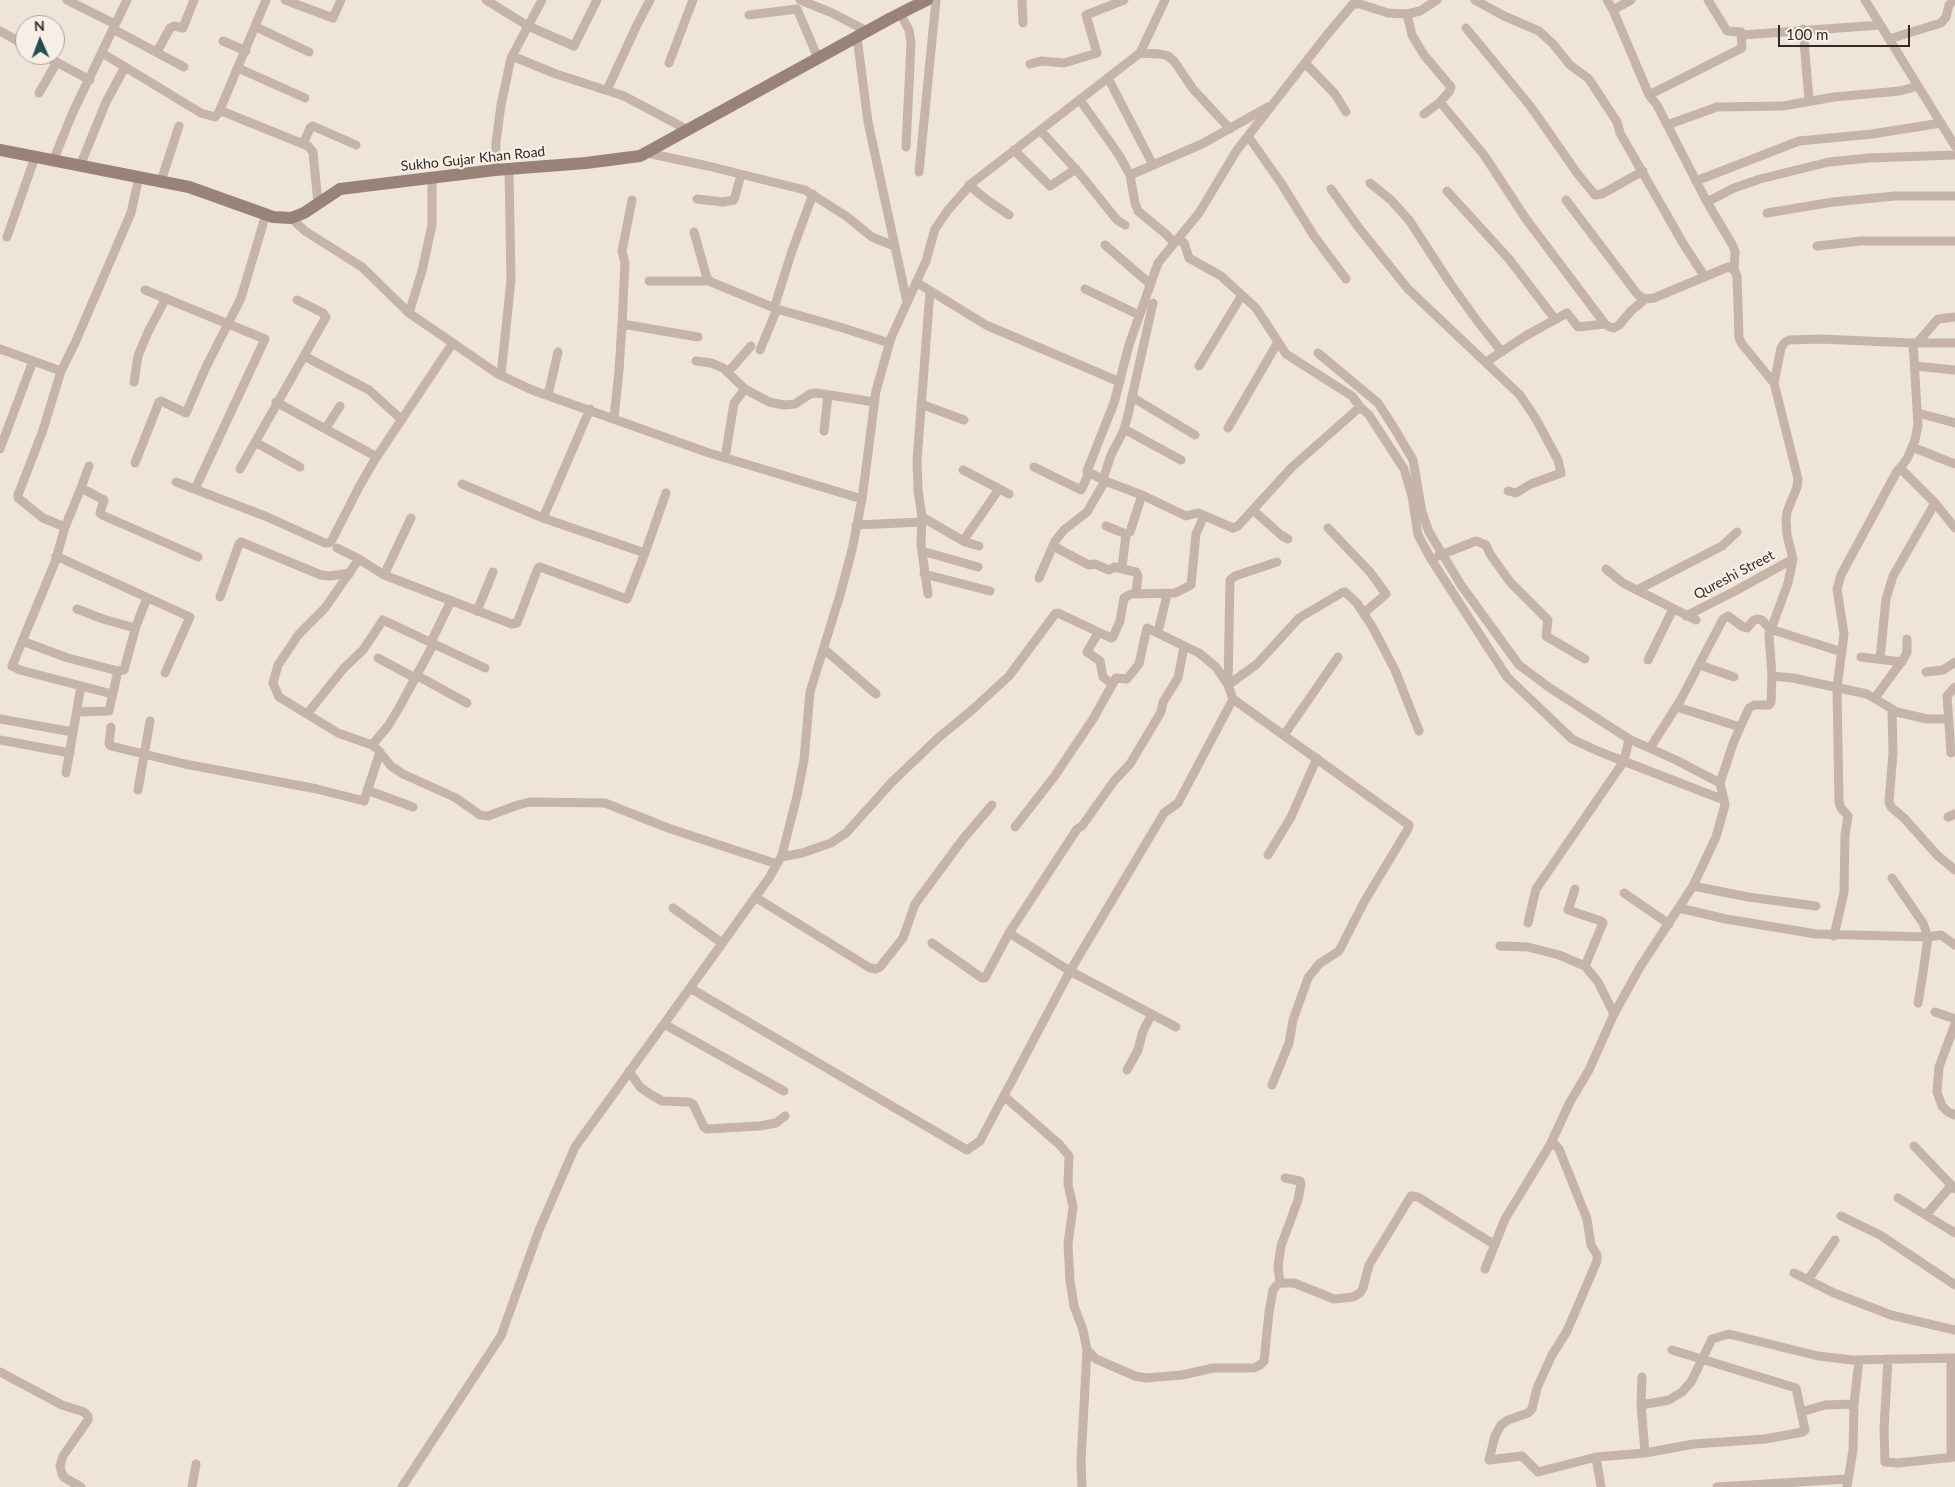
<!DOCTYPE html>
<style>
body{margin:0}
#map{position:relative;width:1955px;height:1487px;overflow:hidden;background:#efe4da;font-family:Lato,sans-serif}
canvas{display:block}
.north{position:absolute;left:15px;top:15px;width:50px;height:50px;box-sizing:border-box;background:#f7eee6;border:1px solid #a9a09a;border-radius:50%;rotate:358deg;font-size:14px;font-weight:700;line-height:20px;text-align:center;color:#332a27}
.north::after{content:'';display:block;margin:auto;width:18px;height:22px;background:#214f50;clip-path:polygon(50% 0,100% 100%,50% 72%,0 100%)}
.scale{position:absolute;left:1778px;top:25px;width:132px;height:22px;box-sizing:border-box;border:2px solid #332a27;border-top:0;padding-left:6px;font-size:15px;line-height:18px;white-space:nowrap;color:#332a27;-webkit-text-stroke:4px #f7eee6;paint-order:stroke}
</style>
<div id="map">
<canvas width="1955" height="1487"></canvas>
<div class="north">N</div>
<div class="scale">100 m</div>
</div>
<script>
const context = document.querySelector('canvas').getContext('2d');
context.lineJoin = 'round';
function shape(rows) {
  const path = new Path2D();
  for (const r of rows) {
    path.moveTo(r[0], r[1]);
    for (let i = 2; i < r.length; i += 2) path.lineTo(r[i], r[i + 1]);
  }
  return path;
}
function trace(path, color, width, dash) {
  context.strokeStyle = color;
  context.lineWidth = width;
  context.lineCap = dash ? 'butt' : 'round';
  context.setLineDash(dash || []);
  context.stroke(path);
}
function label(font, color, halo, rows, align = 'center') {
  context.font = font + ' Lato,sans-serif';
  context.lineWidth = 4.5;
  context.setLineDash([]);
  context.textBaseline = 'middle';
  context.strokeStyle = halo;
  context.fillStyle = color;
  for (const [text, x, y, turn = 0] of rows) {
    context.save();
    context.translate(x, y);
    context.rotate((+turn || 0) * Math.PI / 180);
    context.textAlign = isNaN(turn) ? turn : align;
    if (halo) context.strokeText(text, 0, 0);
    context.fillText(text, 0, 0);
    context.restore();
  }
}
const street = shape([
 [67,0,115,24],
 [285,0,333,18,341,0],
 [486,0,528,26,574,46,597,0],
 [800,0,830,12,867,31],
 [1022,0,1023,23],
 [1475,0,1504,16,1539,31,1553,44,1570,65,1589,79,1617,122,1620,133,1684,245,1705,277],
 [1607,0,1613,10,1649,95,1657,105,1707,202,1733,246,1735,252,1734,270,1737,276,1739,338,1742,344,1774,383,1798,479,1797,487,1787,512,1786,520,1787,535,1793,559,1788,583,1769,635,1772,676,1771,702,1769,705,1754,705,1749,708,1734,741,1720,783],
 [1865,0,1955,146],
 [1613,10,1631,0],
 [900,13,909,30,911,43,906,147],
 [1407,14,1412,35,1424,55,1451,87,1449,92,1440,102,1424,114],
 [749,15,797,9,818,58],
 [256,27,309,52],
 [1466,28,1531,107,1577,173,1595,195,1602,194,1643,171],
 [113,29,184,67],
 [1803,29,1809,100],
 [0,31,25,45],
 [1742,35,1880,25],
 [857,37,868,122,907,302],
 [1889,39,1941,23,1946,17,1949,5,1954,0],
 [223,41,246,51],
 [157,52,170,28,174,26,183,28,194,0],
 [102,53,201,113,215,117,219,112,224,112,308,146,313,152,318,203],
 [1140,53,1160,54,1168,56,1174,61,1193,89,1230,129],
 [43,55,90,80],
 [512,56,556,74,624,96,688,130],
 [669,63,693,0],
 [1305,63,1335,94,1346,112],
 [1030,64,1041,61,1064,63,1097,53,1086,15,1124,0],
 [238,68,305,98],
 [1108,78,1153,165],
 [607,90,636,27,650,0],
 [39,93,57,62],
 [1649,95,1742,48,1741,32,1727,31,1708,0],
 [1080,100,1119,155,1130,175,1135,203,1138,211,1167,235,1174,243],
 [1440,102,1484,155,1526,219,1605,324,1610,327,1614,328,1619,325,1631,311,1645,299,1654,298,1728,267,1734,270],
 [219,112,266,0],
 [1667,125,1717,107,1783,106,1834,97,1900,91,1918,86],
 [1040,130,1080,174,1117,220,1125,225],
 [1248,136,1281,183,1314,236,1346,279],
 [303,144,310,128,313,126,356,145],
 [1014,150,1050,186,1076,169],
 [647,153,708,166,805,190,846,216,872,237,894,246],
 [53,161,73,112,127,0],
 [80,166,106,102,125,67],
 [495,170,496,142,501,105,511,58,542,0],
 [919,172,936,0],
 [1130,175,1202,144,1268,107],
 [161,181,179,126],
 [1696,181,1799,141,1872,134,1941,123],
 [1370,183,1391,200,1409,220,1450,283,1478,322,1502,352],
 [969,185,987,200,1009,215],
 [1331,189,1359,228,1408,289,1520,395,1536,419,1558,460,1561,473,1531,484,1516,493,1508,491],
 [1447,191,1509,259,1555,319],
 [697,199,723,202,734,200,741,175],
 [1566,200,1638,295,1645,299],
 [1707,202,1734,188,1760,179,1829,162,1869,158,1955,155],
 [1767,213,1833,202,1895,196,1955,196],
 [291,218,305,231,362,267,409,313,498,374,532,390,709,453,862,499],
 [694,232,707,278,711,282,777,309,843,328,889,343],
 [7,237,35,157],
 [1179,238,1184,243,1189,258,1221,276,1256,308,1286,354,1352,396,1360,407,1369,415,1404,469,1412,496,1418,535,1431,559,1507,677,1572,739,1600,752,1724,800,1725,805,1716,837,1693,886,1640,967,1614,1014,1589,1070,1570,1102,1550,1145,1505,1219,1485,1269],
 [1105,245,1149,283],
 [1817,246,1861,241,1955,241],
 [649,281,708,281],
 [916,282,986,325,1120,382],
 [1085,289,1139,315],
 [145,290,265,339,195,489],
 [774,308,792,251,813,194],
 [409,313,422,271,432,225,432,177],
 [622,324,625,263,622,251,632,200],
 [1917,343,1938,319,1955,317],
 [0,349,61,371],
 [760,350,777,309],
 [1318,353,1378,403,1396,431,1413,460,1422,512,1429,532,1461,585,1519,665,1550,688,1629,739,1676,760,1720,783,1724,800],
 [304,356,369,390,402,420],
 [696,361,711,363,723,368,745,389,769,402,784,405,795,404,810,394,817,393,874,402],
 [1486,362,1527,335,1567,313,1578,327,1605,324],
 [1199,366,1242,295],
 [1915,366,1955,370],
 [728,372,751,346],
 [501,375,511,280,509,169],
 [134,382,138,356,148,332,166,298],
 [1774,383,1781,348,1784,343,1789,340,1820,339,1913,343,1955,343],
 [548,395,558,352],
 [1132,397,1195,435],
 [276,402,377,457],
 [921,404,964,420],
 [1360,407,1292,467,1238,526,1233,528,1198,513,1186,516,1142,495,1105,481,1087,471,1114,403,1129,345,1158,263,1199,213,1237,150,1326,36,1353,4,1360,4,1388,13,1407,14,1420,11,1437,0],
 [1918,413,1955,423],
 [614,418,619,371,622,324,698,337],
 [326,428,340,406],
 [1228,428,1278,342],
 [1124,429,1181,460],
 [824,431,828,395],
 [255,442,300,467],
 [1912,447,1955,464],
 [0,449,33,361],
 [725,458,734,403,745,389],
 [135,463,159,402,161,401,186,413,206,367,241,298,266,214],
 [89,466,81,488,65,527,55,562,12,666,20,670,112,694],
 [1034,467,1081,490,1089,473],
 [1900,468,1935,503,1955,528],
 [240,469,326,317,323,313,297,300],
 [963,470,1009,494],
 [1103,479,1111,455,1123,432,1127,419,1153,303],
 [176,482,265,516,325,543,329,543,332,540,359,487,374,461,452,344],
 [462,484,543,518,645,553,666,493],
 [81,488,104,500,100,513,102,515,198,557],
 [1253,510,1281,535,1288,539],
 [922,517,965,542,979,546],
 [543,518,590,409],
 [856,525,922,522],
 [1106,526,1126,534,1122,568],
 [65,527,43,518,18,498,18,495,43,430,61,371,75,343,131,213,139,177],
 [1328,528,1370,572,1386,594,1364,613],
 [1126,534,1130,532,1142,495],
 [963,541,999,489],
 [1053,546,1089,565,1095,564,1109,570,1114,567,1136,572,1138,576,1136,594],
 [337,548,359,559,384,575,512,624,517,623,538,568,540,567,627,599,645,553],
 [922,551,978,567],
 [56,556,190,617,165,673],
 [1438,556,1476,541,1486,545,1490,554,1510,582,1548,620,1546,636,1585,659],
 [359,559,325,608,299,634,278,665,273,683,279,697,338,733,372,745,377,749,391,766,403,774,456,798,480,815,488,816,518,805,530,802,605,803,668,828,777,864],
 [1277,562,1235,576,1230,580,1228,685,1257,664,1299,618,1343,592,1345,592,1357,603,1373,628,1395,670,1419,731],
 [1606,569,1623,583,1696,620],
 [924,574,990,591],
 [384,575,411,518],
 [1039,578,1055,541,1064,530,1087,512,1105,481],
 [1637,590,1722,546,1737,532],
 [928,594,921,545,922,517,918,490,917,461,930,291],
 [220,597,239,544,241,542,321,575,330,576,350,573],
 [77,609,103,619,135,628],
 [477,611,493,572],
 [1686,616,1735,591,1793,559],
 [1158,632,1167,595],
 [1098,633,1087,652,1100,661,1103,677,1112,684],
 [22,641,68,658,118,671,124,670,136,626,147,598],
 [431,642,451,601],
 [824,649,876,694],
 [1861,657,1902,662],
 [378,658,415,678],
 [1880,659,1886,599,1893,576,1935,503],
 [1648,660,1673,609],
 [1700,665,1734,677],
 [1926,672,1943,670,1955,662],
 [416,675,467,703],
 [1772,676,1793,678,1867,694,1897,712,1927,719,1948,719],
 [1875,698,1904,658,1907,652,1907,639],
 [1677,707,1740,727],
 [1892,710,1893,753,1889,802,1891,807,1905,819,1937,855,1955,870],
 [77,712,109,711,118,671],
 [307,714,344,668,363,650,383,620,485,668],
 [0,719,73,732],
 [111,727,109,744,111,746,185,764,317,789,364,801,380,752],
 [1284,735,1338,657],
 [0,740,70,753],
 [372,745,388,726,399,708,434,643],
 [1650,748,1680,701,1723,619,1728,616,1743,627,1747,628,1754,620,1758,619,1762,620,1770,629,1842,652],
 [1951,753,1947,696,1955,687],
 [66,773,81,686],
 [138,790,150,721],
 [367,790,413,807],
 [1948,817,1955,814],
 [1015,827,1054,777,1093,719,1116,678,1127,679,1139,664,1147,628,1199,653,1216,667,1228,685,1233,699],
 [1268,855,1291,817,1317,758],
 [781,857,802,853,831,843,846,833,892,782,938,738,972,710,1009,676,1055,614,1058,613,1111,638,1113,637,1120,621,1124,598,1131,594,1175,593,1191,585,1196,534,1204,516],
 [1892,878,1923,923,1928,937,1923,973,1918,1003],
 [1693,886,1748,897,1816,906],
 [1575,889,1568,910,1601,921,1603,923,1585,966],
 [1624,893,1669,924],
 [755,897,870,968,876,969,880,967,903,938,915,904,963,839,992,805],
 [673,908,722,943],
 [1679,908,1726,919,1816,934,1928,937,1941,935,1955,945],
 [1528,923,1536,889,1624,761,1629,739],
 [1009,933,1070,971,1176,1027],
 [1834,936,1844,892,1845,835,1848,816,1841,808,1839,802,1837,688,1844,634,1837,589,1841,575,1896,473,1907,459,1915,440,1918,425,1913,343],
 [932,943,982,978,985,978,1009,933,1077,829,1082,826,1114,781,1130,764,1161,712,1163,702,1178,678,1184,647],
 [1500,946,1528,947,1559,955,1585,966,1598,982,1614,1014],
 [690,988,967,1150,980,1141,1070,971,1164,813,1178,803,1233,699,1409,825,1408,829,1364,902,1339,951,1319,964,1308,978,1293,1020,1289,1043,1272,1085],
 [1935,1012,1955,1019],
 [664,1024,784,1091],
 [1955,1024,1939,1067,1937,1092,1942,1106,1948,1112,1955,1115],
 [1127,1070,1138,1050,1143,1031,1152,1014],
 [629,1071,640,1087,650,1094,662,1101,689,1102,693,1104,704,1127,707,1129,760,1126,776,1123,785,1116],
 [1004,1096,1060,1145,1069,1156,1068,1184,1073,1207,1068,1244,1070,1281,1074,1306,1083,1330,1087,1350,1081,1461,1082,1487],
 [1552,1141,1559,1149,1587,1219,1591,1245,1597,1255,1597,1261,1567,1331,1552,1355,1537,1388,1532,1409,1528,1413,1508,1420,1501,1425,1495,1436,1489,1460,1522,1456,1538,1472,1596,1457,1645,1453,1694,1444,1765,1439,1803,1432,1805,1430,1796,1388,1672,1350],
 [1914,1146,1955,1189],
 [1898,1198,1955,1233],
 [1926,1215,1951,1186],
 [1841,1216,1880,1235,1955,1285],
 [1794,1273,1834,1293,1891,1315,1955,1330],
 [1808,1280,1835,1240],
 [1280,1283,1278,1267,1281,1246,1298,1200,1301,1184,1300,1181,1285,1178],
 [1087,1350,1096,1359,1135,1376,1146,1378,1182,1375,1213,1368,1254,1368,1260,1365,1264,1361,1269,1312,1273,1290,1276,1286,1280,1283,1294,1283,1334,1299,1353,1297,1360,1293,1363,1288,1369,1265,1411,1196,1418,1197,1495,1245],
 [1888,1359,1884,1429,1885,1462,1898,1463,1955,1457],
 [0,1372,62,1405,84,1412,88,1416,88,1420,63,1456,60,1466,62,1474,65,1478,81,1487],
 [1642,1377,1641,1405,1645,1453],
 [1641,1405,1669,1400,1682,1392,1691,1382,1712,1339,1729,1334,1818,1356,1852,1360,1955,1358],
 [1801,1412,1825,1405,1854,1404],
 [1596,1457,1601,1487],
 [1951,1457,1951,1359],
 [192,1487,196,1464],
 [402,1487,501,1336,539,1230,575,1147,690,988,769,878,782,855,797,796,804,760,810,692,840,595,852,550,862,499,876,391,891,338,926,261,935,229,948,210,972,183,1140,53,1165,0],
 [1717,1487,1848,1479],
 [1847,1487,1853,1450,1854,1404,1859,1360]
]);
const secondary = shape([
 [0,150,189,187,273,217,291,218,304,213,340,189,495,170,586,163,640,156,891,18,927,0]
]);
const streetNames = [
 ["Sukho Gujar Khan Road",473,159,-6],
 ["Qureshi Street",1734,575,-28]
];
trace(street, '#c5b4a7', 9);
trace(secondary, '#998379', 12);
label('14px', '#332a27', '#f7eee6', streetNames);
</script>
